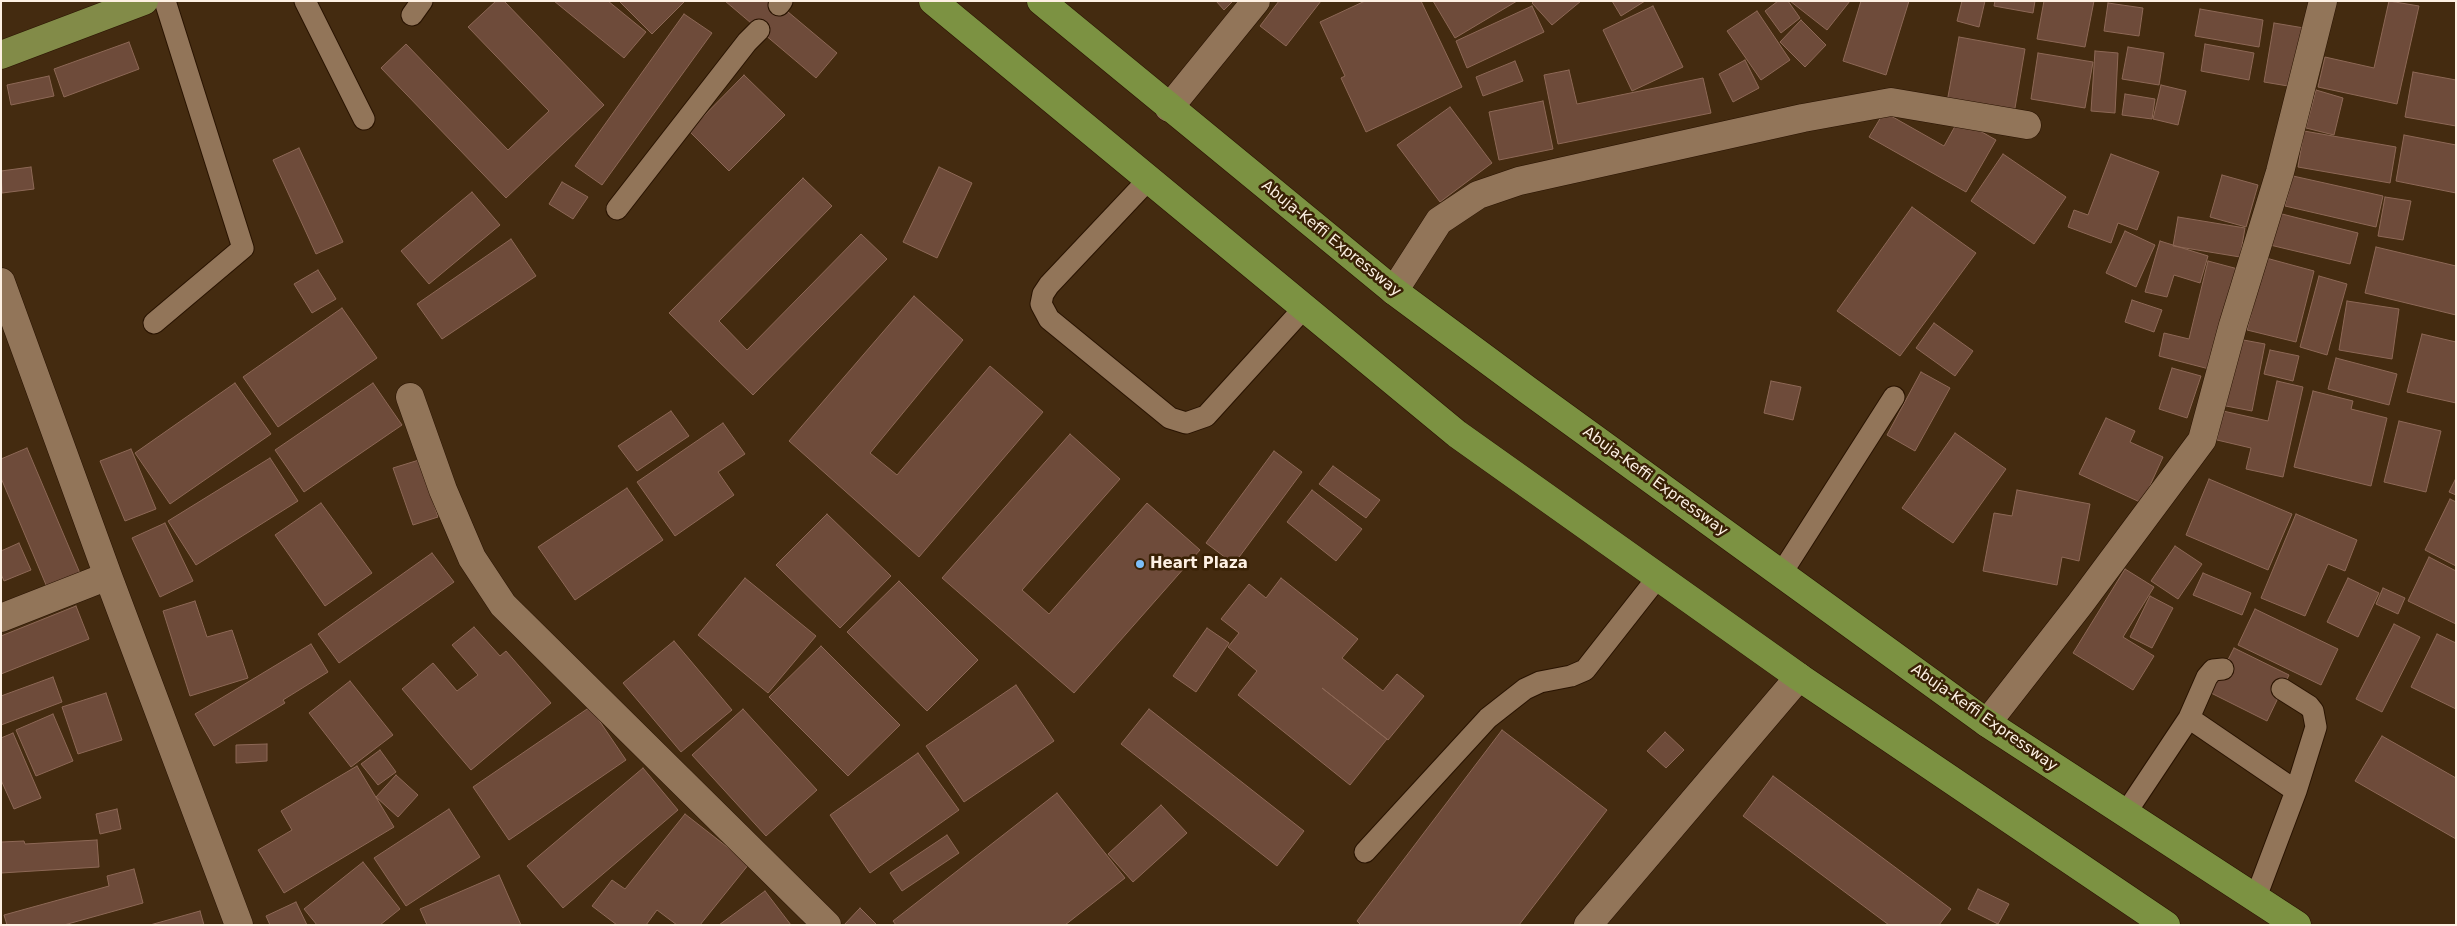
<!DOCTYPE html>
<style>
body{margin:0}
#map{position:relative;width:2457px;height:926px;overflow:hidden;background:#442b10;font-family:"DejaVu Sans",sans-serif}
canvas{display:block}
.frame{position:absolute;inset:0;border:2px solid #fdf0e3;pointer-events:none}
</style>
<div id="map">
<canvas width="2457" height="926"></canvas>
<div class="frame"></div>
</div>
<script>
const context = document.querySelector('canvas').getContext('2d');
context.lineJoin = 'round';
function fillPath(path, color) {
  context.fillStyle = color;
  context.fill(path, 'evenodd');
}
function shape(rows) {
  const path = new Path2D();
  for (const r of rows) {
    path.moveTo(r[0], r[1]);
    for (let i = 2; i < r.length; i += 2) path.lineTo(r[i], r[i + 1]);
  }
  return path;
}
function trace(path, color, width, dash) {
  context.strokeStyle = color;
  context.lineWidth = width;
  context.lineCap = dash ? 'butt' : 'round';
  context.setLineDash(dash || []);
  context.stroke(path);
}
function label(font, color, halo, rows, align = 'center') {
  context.font = font + ' "DejaVu Sans",sans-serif';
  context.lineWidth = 5;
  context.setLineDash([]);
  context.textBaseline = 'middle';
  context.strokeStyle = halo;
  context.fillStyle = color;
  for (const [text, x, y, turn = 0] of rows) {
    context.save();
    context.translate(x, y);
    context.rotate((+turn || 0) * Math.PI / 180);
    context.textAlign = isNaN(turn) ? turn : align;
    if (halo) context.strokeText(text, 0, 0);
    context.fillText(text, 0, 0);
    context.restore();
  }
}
const building = shape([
 [496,1,504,1,604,105,506,198,381,68,406,44,508,150,549,111,468,27,496,1],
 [554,1,608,1,646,32,624,58,554,1],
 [619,1,685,1,652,34,619,1],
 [725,1,775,1,837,53,816,78,725,1],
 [1216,1,1233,1,1224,10,1216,1],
 [1279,1,1321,1,1286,46,1260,26,1279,1],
 [1365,1,1421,1,1462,87,1366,132,1341,78,1345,76,1320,22,1365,1],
 [1433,1,1517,1,1455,38,1433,1],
 [1534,1,1581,1,1552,25,1532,3,1534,1],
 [1612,1,1645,1,1621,16,1612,1],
 [1778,1,1788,1,1800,18,1781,33,1765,11,1778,1],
 [1790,1,1850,1,1827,30,1790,1],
 [1861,1,1909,1,1886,75,1843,61,1861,1],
 [1962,1,1985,1,1979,27,1957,21,1962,1],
 [1995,1,2035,1,2033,13,1994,6,1995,1],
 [2044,1,2094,1,2085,47,2037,39,2044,1],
 [2389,1,2419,6,2397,104,2318,87,2325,57,2374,68,2389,1],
 [2108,3,2143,8,2139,36,2104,31,2108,3],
 [1532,6,1544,32,1467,68,1456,41,1532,6],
 [1653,6,1683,67,1632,91,1603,30,1653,6],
 [2200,9,2263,20,2259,47,2195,36,2200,9],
 [1757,11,1790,60,1761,80,1727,31,1757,11],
 [684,14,712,33,602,185,575,166,684,14],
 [1801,20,1826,45,1805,67,1780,42,1801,20],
 [2274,23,2304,28,2294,87,2264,82,2274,23],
 [1959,37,2025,49,2014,114,1947,102,1959,37],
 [129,42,139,69,64,97,54,69,129,42],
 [2205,44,2254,53,2249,80,2201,71,2205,44],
 [2128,47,2164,53,2159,85,2122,79,2128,47],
 [2095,51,2118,53,2115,113,2091,111,2095,51],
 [2038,53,2093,62,2085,108,2031,99,2038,53],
 [1745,60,1759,88,1733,102,1719,74,1745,60],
 [1515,61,1523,81,1483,96,1476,77,1515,61],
 [1569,70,1577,104,1703,78,1711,113,1558,144,1544,75,1569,70],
 [2413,72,2456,80,2456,126,2405,117,2413,72],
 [744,75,785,115,729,171,689,131,744,75],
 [49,76,54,96,11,105,7,85,49,76],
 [2161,85,2186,91,2178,125,2153,119,2161,85],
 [2316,90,2343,98,2334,135,2306,128,2316,90],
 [2125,94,2155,99,2152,119,2122,115,2125,94],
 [1543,101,1553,149,1499,160,1489,112,1543,101],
 [1450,107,1492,163,1440,202,1397,145,1450,107],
 [1884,112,1944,146,1959,119,1996,140,1966,192,1869,137,1884,112],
 [2304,131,2396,147,2390,183,2298,167,2304,131],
 [2404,135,2456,145,2456,193,2396,181,2404,135],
 [299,148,343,242,316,254,273,160,299,148],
 [2003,154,2066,197,2034,244,1971,201,2003,154],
 [2111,154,2159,172,2137,230,2118,223,2111,243,2068,227,2074,210,2088,215,2111,154],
 [31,167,34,189,2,193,1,171,31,167],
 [939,167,972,183,937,258,903,242,939,167],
 [2222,175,2258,185,2246,227,2210,217,2222,175],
 [2293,176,2383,196,2376,227,2285,206,2293,176],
 [803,178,832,206,719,321,747,350,861,234,887,259,753,395,669,313,803,178],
 [562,182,588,197,573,219,549,204,562,182],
 [472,192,500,225,429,284,401,251,472,192],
 [2385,197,2411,201,2403,240,2378,236,2385,197],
 [1912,207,1976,253,1900,356,1837,311,1912,207],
 [2278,213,2358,233,2350,264,2270,245,2278,213],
 [2178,217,2245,228,2240,257,2173,246,2178,217],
 [2125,231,2155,245,2136,287,2106,273,2125,231],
 [511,239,536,276,442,339,417,304,511,239],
 [2160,241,2208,256,2200,283,2174,275,2167,297,2145,292,2160,241],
 [2376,247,2456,266,2456,315,2365,293,2376,247],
 [2266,258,2314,271,2296,342,2247,330,2266,258],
 [2208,261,2238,269,2213,370,2159,356,2164,333,2189,339,2208,261],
 [318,270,336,299,312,313,294,284,318,270],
 [2319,276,2347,284,2327,355,2300,347,2319,276],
 [914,296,963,340,870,453,897,475,990,366,1043,412,919,557,789,441,914,296],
 [2132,300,2162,310,2154,332,2125,322,2132,300],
 [2347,301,2399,309,2392,359,2339,350,2347,301],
 [342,308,377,358,278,427,243,377,342,308],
 [1934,323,1973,351,1955,376,1916,348,1934,323],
 [2422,334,2456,342,2456,403,2407,392,2422,334],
 [2238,339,2265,344,2252,411,2226,406,2238,339],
 [2270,350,2299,356,2293,381,2264,374,2270,350],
 [2336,358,2397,374,2389,405,2328,389,2336,358],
 [2172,368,2201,376,2187,418,2159,409,2172,368],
 [1921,372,1950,388,1915,451,1887,435,1921,372],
 [1771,381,1801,387,1793,420,1764,413,1771,381],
 [2277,381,2303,387,2283,477,2246,469,2251,448,2217,440,2223,411,2268,421,2277,381],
 [235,383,271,434,170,504,135,453,235,383],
 [373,383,402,425,304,492,275,450,373,383],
 [2313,391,2353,401,2351,409,2387,418,2371,486,2294,467,2313,391],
 [671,411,689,436,637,471,618,446,671,411],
 [2106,418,2135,431,2130,442,2163,457,2142,503,2079,474,2106,418],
 [2399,421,2441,431,2426,492,2384,482,2399,421],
 [723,423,745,454,718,472,734,495,675,536,637,482,723,423],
 [1955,433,2006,469,1953,543,1902,508,1955,433],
 [1070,434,1120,479,1022,590,1049,614,1147,503,1200,550,1074,693,942,578,1070,434],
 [27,448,82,578,49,592,1,478,1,459,27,448],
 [131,449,156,509,125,521,100,461,131,449],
 [1274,451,1302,472,1234,564,1206,543,1274,451],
 [270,458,298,501,196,565,168,521,270,458],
 [419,460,438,517,413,525,393,468,419,460],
 [1333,466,1380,500,1366,518,1319,484,1333,466],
 [2456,478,2456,495,2449,492,2456,478],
 [2209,479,2292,514,2268,570,2186,535,2209,479],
 [627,488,663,540,575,600,538,547,627,488],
 [1312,490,1362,529,1336,561,1287,522,1312,490],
 [2017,490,2090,504,2079,561,2062,557,2057,585,1983,571,1994,513,2012,516,2017,490],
 [2450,499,2456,502,2456,566,2425,550,2450,499],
 [321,503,372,573,325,606,275,535,321,503],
 [827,514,891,576,840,628,776,565,827,514],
 [2296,514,2357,540,2345,571,2328,564,2305,616,2261,598,2296,514],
 [165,523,193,581,160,597,132,538,165,523],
 [19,543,31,570,4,581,1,574,1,551,19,543],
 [2175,546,2202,564,2178,599,2151,581,2175,546],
 [432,553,454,582,339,663,318,634,432,553],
 [2429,557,2456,571,2456,624,2408,601,2429,557],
 [2125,569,2154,587,2123,637,2154,656,2133,690,2073,653,2125,569],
 [2203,573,2251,593,2242,615,2193,595,2203,573],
 [745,578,816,636,768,693,698,635,745,578],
 [1281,578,1358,639,1342,658,1383,691,1397,674,1424,696,1388,740,1322,688,1387,739,1350,785,1238,695,1257,671,1228,647,1239,633,1221,619,1249,584,1266,598,1281,578],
 [2348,578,2379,593,2358,637,2327,622,2348,578],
 [899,581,978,660,927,711,847,632,899,581],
 [2383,588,2405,598,2398,614,2376,604,2383,588],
 [2150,596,2173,608,2152,648,2130,637,2150,596],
 [195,601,207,637,232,630,248,678,190,696,163,611,195,601],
 [76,606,89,639,1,674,1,636,76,606],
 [2255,609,2338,649,2321,685,2238,645,2255,609],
 [2394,624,2420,637,2382,712,2356,699,2394,624],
 [474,627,500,656,506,651,551,703,471,770,402,689,433,663,457,691,478,675,452,645,474,627],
 [1207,628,1229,643,1196,692,1173,676,1207,628],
 [2437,634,2456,643,2456,709,2411,687,2437,634],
 [674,641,732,710,681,752,623,683,674,641],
 [311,644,328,672,283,700,285,703,214,746,195,714,311,644],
 [821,646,900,725,848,776,769,697,821,646],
 [2234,648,2289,675,2267,721,2211,693,2234,648],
 [53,677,62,702,1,725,1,696,53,677],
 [350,681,393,735,351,767,309,713,350,681],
 [1016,685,1054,741,964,802,926,746,1016,685],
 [106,693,122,740,78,754,62,707,106,693],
 [590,707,626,760,509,840,473,787,590,707],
 [743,709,817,790,766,836,692,755,743,709],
 [1149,709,1304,831,1277,866,1121,744,1149,709],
 [53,714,73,761,36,776,16,730,53,714],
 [1502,730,1607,810,1519,925,1361,925,1357,921,1502,730],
 [1665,732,1684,750,1666,768,1647,751,1665,732],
 [13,733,41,798,14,809,1,780,1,738,13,733],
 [2382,736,2456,778,2456,839,2355,781,2382,736],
 [267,744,267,761,236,763,236,745,267,744],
 [380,750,396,772,378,785,361,764,380,750],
 [918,753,959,810,870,873,830,815,918,753],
 [357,766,394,827,284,893,258,850,292,830,281,811,357,766],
 [643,768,678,810,563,908,527,866,643,768],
 [396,775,418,795,398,817,376,797,396,775],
 [1773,776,1951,909,1939,925,1889,925,1743,816,1773,776],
 [1057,793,1125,878,1065,925,896,925,893,921,1057,793],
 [1161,805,1187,833,1133,882,1108,854,1161,805],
 [117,809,121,829,100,834,96,814,117,809],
 [449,809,480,857,406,906,374,858,449,809],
 [685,814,749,864,700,925,677,925,657,910,646,925,617,925,592,906,612,880,625,889,685,814],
 [947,835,959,853,902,891,890,873,947,835],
 [97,840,99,867,1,873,1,842,24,841,25,844,97,840],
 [363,862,400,909,380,925,317,925,304,909,363,862],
 [134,869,143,903,64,925,7,925,4,915,109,886,107,876,134,869],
 [499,875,521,925,427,925,420,909,499,875],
 [1978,889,2009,904,1998,924,1968,909,1978,889],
 [765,891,791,925,719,925,765,891],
 [296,902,307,925,270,925,266,916,296,902],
 [860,908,877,925,844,925,860,908],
 [200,911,204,925,150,925,200,911]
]);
const service = shape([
 [305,1,364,119],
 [779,5,782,1],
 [412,15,422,1],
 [1148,180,1049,285,1043,294,1041,304,1049,319,1170,418,1186,423,1206,416,1304,308],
 [617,209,747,42,759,30],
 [154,323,243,248,165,1],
 [1781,574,1894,397],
 [2189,718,2296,791],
 [2125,814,2189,718,2207,677,2213,670,2223,669],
 [1365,852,1488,718,1525,689,1540,682,1571,676,1585,670,1658,577],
 [2256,897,2296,791,2316,727,2313,711,2309,706,2282,689]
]);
const minor = shape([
 [1169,108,1256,1],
 [1,282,108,576,239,925],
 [1394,291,1439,221,1478,195,1519,181,1803,118,1891,102,2027,125],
 [410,397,443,490,472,558,503,605,827,925],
 [1,618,108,576],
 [1987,723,2080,604,2202,440,2233,325,2280,172,2323,1],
 [1588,925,1799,677]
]);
const primary = shape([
 [1,55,144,1]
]);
const trunk = shape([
 [933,1,1457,434,1799,677,2166,925],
 [1041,1,1394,291,1529,391,1987,723,2297,925]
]);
const markers = [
 [1140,564,5,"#7cbef9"]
];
const streetNames = [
 ["Abuja-Keffi Expressway",1331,239,39],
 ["Abuja-Keffi Expressway",1655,482,36],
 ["Abuja-Keffi Expressway",1984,718,35]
];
const poiNames = [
 ["Heart Plaza",1150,564]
];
fillPath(building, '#6e4b3a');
trace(building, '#8d6856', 1);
trace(service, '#291300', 23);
trace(minor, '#291300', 29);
trace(primary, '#291300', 29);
trace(trunk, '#291300', 29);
trace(service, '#927559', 21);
trace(minor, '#927559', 28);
trace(primary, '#828b48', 28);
trace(trunk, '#7c9242', 28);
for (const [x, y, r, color] of markers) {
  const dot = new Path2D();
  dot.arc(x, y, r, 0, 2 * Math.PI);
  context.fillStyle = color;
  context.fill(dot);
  trace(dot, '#392105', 2);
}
label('15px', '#fdf0e3', '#392105', streetNames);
label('bold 15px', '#fdf0e3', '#392105', poiNames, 'left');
</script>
